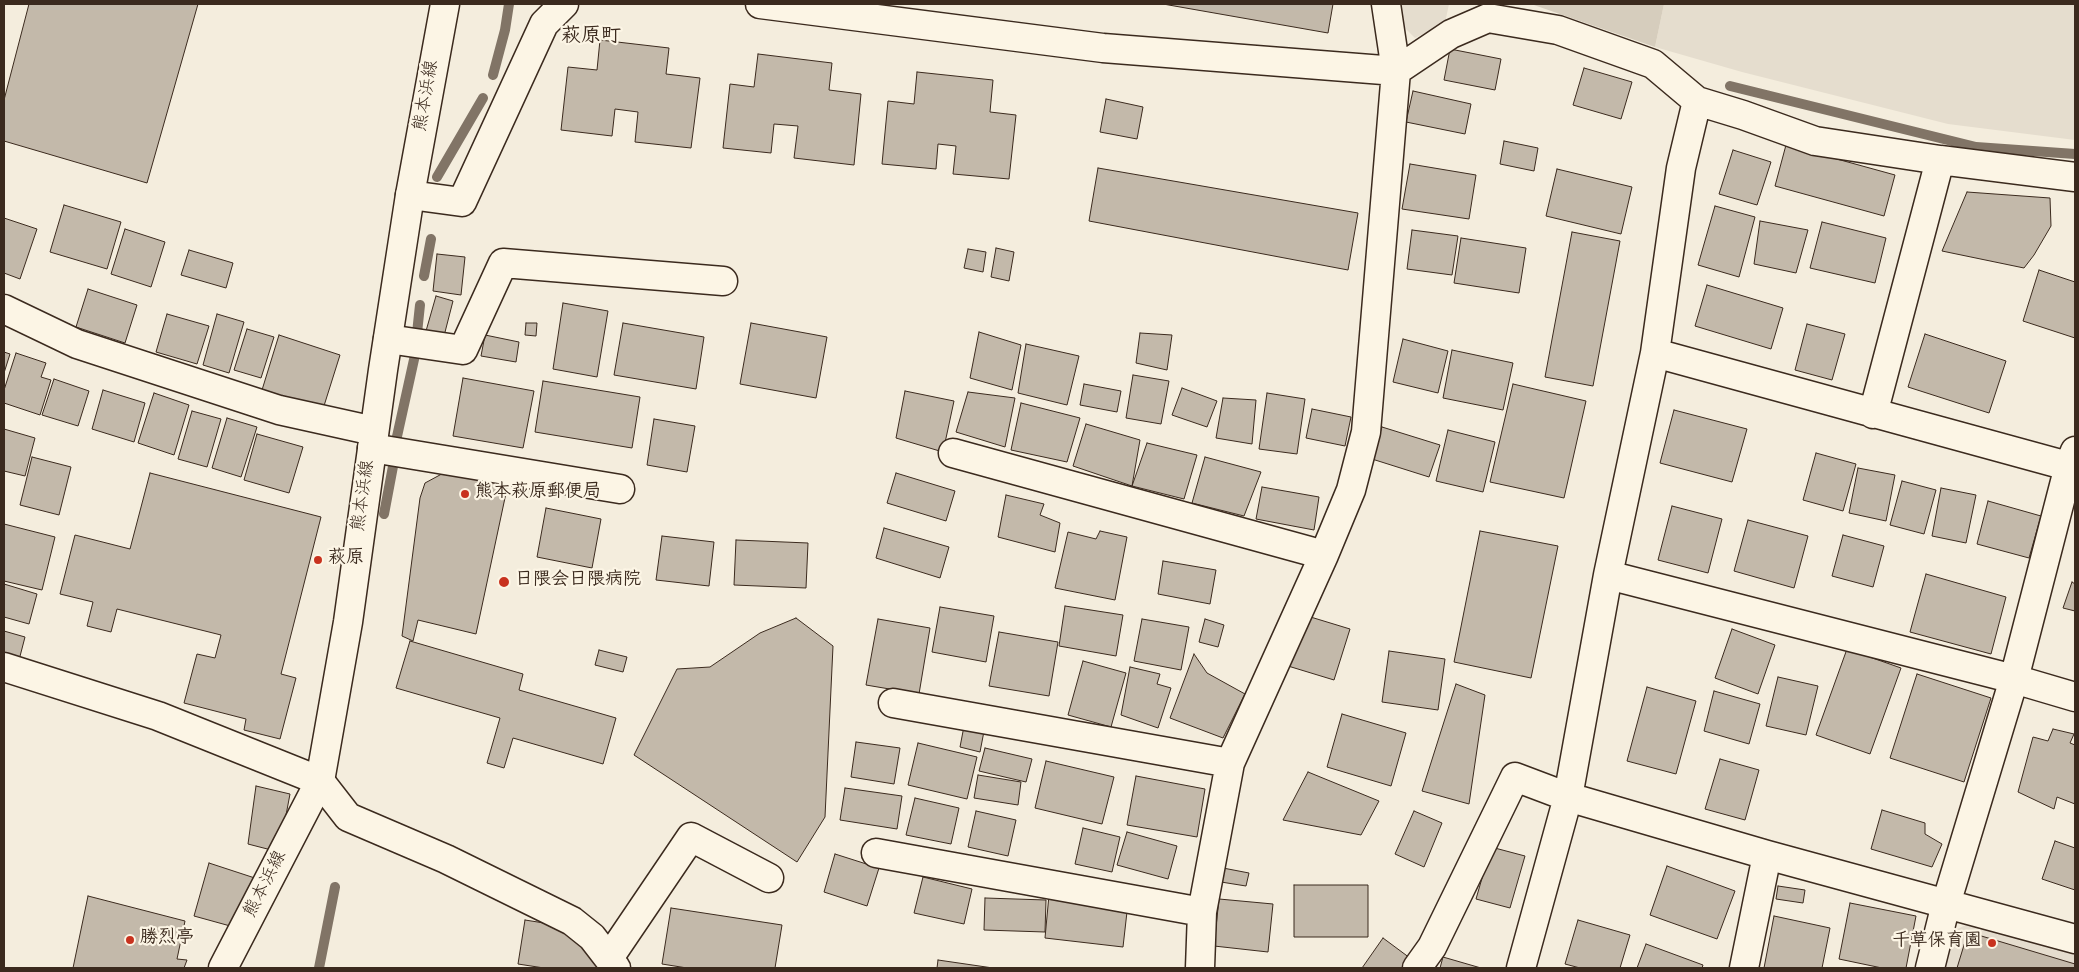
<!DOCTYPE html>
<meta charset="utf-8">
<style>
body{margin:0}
#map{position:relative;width:2079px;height:972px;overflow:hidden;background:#f4eddd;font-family:Dekko,sans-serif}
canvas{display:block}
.frame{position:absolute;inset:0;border:5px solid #3b2a1e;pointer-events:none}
</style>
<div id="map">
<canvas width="2079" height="972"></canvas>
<div class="frame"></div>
</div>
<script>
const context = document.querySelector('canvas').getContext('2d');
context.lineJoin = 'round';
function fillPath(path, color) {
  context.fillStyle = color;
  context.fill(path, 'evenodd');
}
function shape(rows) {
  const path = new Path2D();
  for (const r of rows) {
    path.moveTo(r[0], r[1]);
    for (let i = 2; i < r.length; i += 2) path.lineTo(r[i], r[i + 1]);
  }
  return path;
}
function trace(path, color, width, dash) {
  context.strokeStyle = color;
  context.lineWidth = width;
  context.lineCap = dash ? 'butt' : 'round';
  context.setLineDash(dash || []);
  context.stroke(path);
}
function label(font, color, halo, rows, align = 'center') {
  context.font = font + ' Dekko,"Klee One",sans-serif';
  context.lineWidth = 4.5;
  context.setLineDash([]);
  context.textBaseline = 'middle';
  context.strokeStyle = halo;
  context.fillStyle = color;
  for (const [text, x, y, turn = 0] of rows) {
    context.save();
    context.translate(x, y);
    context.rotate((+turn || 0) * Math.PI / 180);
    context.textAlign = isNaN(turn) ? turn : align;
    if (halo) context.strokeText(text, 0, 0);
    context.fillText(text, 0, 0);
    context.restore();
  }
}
const built = shape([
 [1400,4,1449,4,1445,23,1415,38,1403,26],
 [1664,4,2075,4,2075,140,1948,124,1742,72,1655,47],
 [1968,924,2075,955,2075,968,1945,968,1955,930]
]);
const green = shape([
 [1519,4,1664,4,1655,47,1531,4]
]);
const stream = shape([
 [493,75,505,30,509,4],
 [1730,86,1976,147,2075,154],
 [437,177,483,98],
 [424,276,431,239],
 [417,333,420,305],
 [396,441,415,355],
 [384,514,394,461],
 [319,968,335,887]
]);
const building = shape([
 [29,4,198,4,147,183,4,141,4,100,29,4],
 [1163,4,1333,4,1328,33,1163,4],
 [600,40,669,48,666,74,700,78,691,148,635,142,638,112,615,109,612,136,561,130,568,67,597,70,600,40],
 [1450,49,1501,59,1495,90,1444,80,1450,49],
 [758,54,832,63,829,90,861,94,854,165,794,158,798,126,774,124,771,153,723,148,730,84,754,87,758,54],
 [1584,68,1632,82,1621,119,1573,105,1584,68],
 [917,72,993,80,990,112,1016,115,1009,179,953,174,956,146,938,144,936,169,882,164,888,101,914,104,917,72],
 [1413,91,1471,104,1465,134,1406,122,1413,91],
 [1106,99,1143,107,1137,139,1100,132,1106,99],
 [1504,141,1538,148,1534,171,1500,164,1504,141],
 [1786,145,1895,175,1884,216,1775,186,1786,145],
 [1733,150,1771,162,1757,205,1719,194,1733,150],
 [1410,164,1476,175,1469,219,1402,209,1410,164],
 [1098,168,1358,213,1348,270,1089,221,1098,168],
 [1557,169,1632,187,1621,234,1546,216,1557,169],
 [1967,192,2050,198,2051,226,2034,255,2024,268,1942,251,1967,192],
 [64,205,121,222,107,269,50,252,64,205],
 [1715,206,1755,217,1739,277,1698,265,1715,206],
 [4,218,37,229,20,279,4,273,4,218],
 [1760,221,1808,230,1796,273,1754,264,1760,221],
 [1822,222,1886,238,1875,283,1810,268,1822,222],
 [125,229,165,242,151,287,111,274,125,229],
 [1412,230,1458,236,1452,275,1407,269,1412,230],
 [1572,232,1620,241,1593,386,1545,377,1572,232],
 [1461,238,1526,248,1519,293,1454,283,1461,238],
 [996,248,1014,252,1009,281,991,277,996,248],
 [968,249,986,252,983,272,964,268,968,249],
 [189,250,233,263,226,288,181,275,189,250],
 [437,254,465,257,461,295,433,291,437,254],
 [2039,270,2075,282,2075,338,2023,321,2039,270],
 [1707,285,1783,308,1771,349,1695,326,1707,285],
 [88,289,137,305,125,343,76,327,88,289],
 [436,296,453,301,444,336,426,331,436,296],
 [563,303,608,311,597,377,553,369,563,303],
 [167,314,209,326,197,364,156,352,167,314],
 [217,314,244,322,229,373,203,365,217,314],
 [526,323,537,323,536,336,525,335,526,323],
 [623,323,704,337,696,389,614,375,623,323],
 [751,323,827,337,816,398,740,384,751,323],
 [1807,324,1845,334,1832,380,1795,370,1807,324],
 [247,329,274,337,261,378,234,370,247,329],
 [979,332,1021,345,1012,390,970,378,979,332],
 [1140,333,1172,335,1167,370,1136,363,1140,333],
 [1925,334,2006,361,1989,413,1908,387,1925,334],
 [279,335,340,355,323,409,262,390,279,335],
 [485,335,519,342,516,362,481,356,485,335],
 [1403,339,1448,351,1438,393,1393,382,1403,339],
 [1026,344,1079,356,1067,405,1018,393,1026,344],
 [1452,350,1513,363,1503,410,1443,398,1452,350],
 [4,352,10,354,4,373,4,352],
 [16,353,46,363,41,377,51,380,40,415,4,403,4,390,16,353],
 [1133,375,1169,381,1161,424,1126,418,1133,375],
 [463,378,534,391,523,448,453,436,463,378],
 [54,379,89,391,78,426,42,415,54,379],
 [543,381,640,397,632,448,535,432,543,381],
 [1084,384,1121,391,1117,412,1080,405,1084,384],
 [1513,384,1586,401,1564,498,1490,482,1513,384],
 [1182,388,1217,401,1207,427,1172,415,1182,388],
 [103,390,145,403,134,442,92,429,103,390],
 [905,391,954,401,943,452,896,438,905,391],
 [968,392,1015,398,1005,447,956,432,968,392],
 [154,393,189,405,174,455,138,443,154,393],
 [1267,393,1305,399,1297,454,1259,449,1267,393],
 [1223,398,1256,400,1252,444,1216,438,1223,398],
 [1021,403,1080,418,1067,462,1011,450,1021,403],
 [1312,409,1351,417,1345,446,1306,438,1312,409],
 [1674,410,1747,429,1732,482,1660,463,1674,410],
 [192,411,221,419,207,467,178,459,192,411],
 [227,418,257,427,241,477,212,468,227,418],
 [654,419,695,426,687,472,647,465,654,419],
 [1086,424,1140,440,1132,486,1073,466,1086,424],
 [1382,427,1440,445,1429,477,1372,459,1382,427],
 [4,429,35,438,25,476,4,471,4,429],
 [1448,430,1495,442,1483,492,1436,481,1448,430],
 [257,434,303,447,289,493,244,480,257,434],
 [1147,443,1197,455,1184,499,1132,486,1147,443],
 [1816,453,1856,464,1843,511,1803,500,1816,453],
 [32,457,71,467,59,515,20,505,32,457],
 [1205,457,1261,472,1244,516,1192,503,1205,457],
 [1858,468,1895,475,1886,521,1849,513,1858,468],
 [451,469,509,479,476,634,418,620,413,641,402,636,420,498,425,483,451,469],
 [150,473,321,517,281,674,296,678,280,739,244,730,246,719,184,703,197,654,215,658,221,635,117,609,111,632,87,626,93,602,60,594,75,535,130,549,150,473],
 [896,473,955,491,946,521,887,503,896,473],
 [1902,481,1936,490,1924,534,1890,525,1902,481],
 [1262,487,1319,497,1314,530,1256,519,1262,487],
 [1941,488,1976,495,1966,543,1932,536,1941,488],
 [1006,495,1044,504,1040,515,1060,523,1055,552,998,537,1006,495],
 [1988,501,2041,516,2029,558,1977,544,1988,501],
 [1672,506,1722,519,1708,573,1658,560,1672,506],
 [546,508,601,519,592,568,537,557,546,508],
 [1748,520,1808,536,1794,588,1734,571,1748,520],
 [4,524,55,537,42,590,4,581,4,524],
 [884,528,949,547,940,578,876,558,884,528],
 [1100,531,1127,537,1115,600,1055,588,1068,532,1096,539,1100,531],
 [1480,531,1558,546,1531,678,1454,662,1480,531],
 [1843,535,1884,546,1873,587,1832,576,1843,535],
 [662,536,714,542,709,586,656,580,662,536],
 [736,540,808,543,806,588,734,585,736,540],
 [1163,561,1216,570,1210,604,1158,594,1163,561],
 [1926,574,2006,597,1991,654,1910,632,1926,574],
 [2072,582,2075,584,2075,611,2063,608,2072,582],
 [4,584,37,594,29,624,4,617,4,584],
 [1065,606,1123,615,1116,656,1059,646,1065,606],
 [940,607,994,616,986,662,932,652,940,607],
 [1304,615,1350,629,1334,680,1288,666,1304,615],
 [796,618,833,646,825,817,797,862,634,755,677,669,710,667,760,633,796,618],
 [878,619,930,628,919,694,866,685,878,619],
 [1142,619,1189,627,1181,670,1134,661,1142,619],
 [1205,619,1224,625,1218,647,1199,642,1205,619],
 [1732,629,1775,645,1758,694,1715,678,1732,629],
 [4,631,25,637,18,664,4,660,4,631],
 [999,632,1058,642,1049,696,989,686,999,632],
 [410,641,523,674,519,690,616,718,603,764,513,738,504,768,487,763,500,718,396,688,410,641],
 [1847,649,1901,668,1870,754,1816,735,1847,649],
 [599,650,627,657,623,672,595,665,599,650],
 [1389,651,1445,659,1438,710,1382,702,1389,651],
 [1194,654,1207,673,1245,694,1223,738,1170,718,1194,654],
 [1083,661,1126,673,1111,727,1068,715,1083,661],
 [1130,667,1160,674,1157,684,1171,688,1158,728,1121,715,1130,667],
 [1917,674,1991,698,1964,782,1890,758,1917,674],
 [1778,677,1818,686,1806,735,1766,726,1778,677],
 [1456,684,1485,695,1469,804,1422,791,1456,684],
 [1647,687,1696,701,1676,774,1627,761,1647,687],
 [1714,691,1760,704,1749,744,1704,731,1714,691],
 [1342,714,1406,733,1391,786,1327,767,1342,714],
 [965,721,985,726,980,752,960,747,965,721],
 [2053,729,2074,734,2070,743,2075,745,2075,804,2057,797,2054,809,2018,792,2033,737,2048,741,2053,729],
 [856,742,900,748,894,784,851,777,856,742],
 [918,743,977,757,967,799,908,785,918,743],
 [985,748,1032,759,1026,782,979,771,985,748],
 [1720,759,1759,770,1745,820,1705,809,1720,759],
 [1046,761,1114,777,1102,824,1035,808,1046,761],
 [1308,772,1379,801,1361,835,1283,820,1308,772],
 [978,775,1021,782,1018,805,974,798,978,775],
 [1136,776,1205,789,1197,837,1127,825,1136,776],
 [256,786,290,794,279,852,248,844,256,786],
 [845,788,902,796,897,829,840,820,845,788],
 [915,798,959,808,951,844,906,835,915,798],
 [1882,810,1925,823,1925,834,1942,844,1932,867,1871,849,1882,810],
 [976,811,1016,820,1008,856,968,847,976,811],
 [1414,811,1442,823,1424,867,1395,854,1414,811],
 [1083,828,1120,837,1112,872,1075,864,1083,828],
 [1127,832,1177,846,1168,879,1117,865,1127,832],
 [2055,841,2075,848,2075,890,2042,879,2055,841],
 [1491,847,1525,856,1510,908,1476,899,1491,847],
 [835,854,879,868,867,906,824,892,835,854],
 [209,863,267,882,252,932,194,916,209,863],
 [1667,866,1735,891,1717,939,1650,915,1667,866],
 [1223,868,1249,873,1246,886,1221,882,1223,868],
 [923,877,972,889,964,924,914,913,923,877],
 [1294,885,1368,885,1368,937,1294,937,1294,885],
 [1778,886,1805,890,1803,903,1776,899,1778,886],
 [1049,895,1128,903,1123,947,1045,938,1049,895],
 [88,896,185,921,177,959,187,960,184,968,73,968,88,896],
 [985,898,1046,900,1045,932,984,930,985,898],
 [1219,899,1273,904,1268,952,1214,946,1219,899],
 [1850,903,1916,916,1906,968,1882,968,1839,959,1850,903],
 [671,908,782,925,775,968,687,968,662,964,671,908],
 [1774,916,1830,928,1822,968,1764,968,1774,916],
 [525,920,620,935,614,968,544,968,518,964,525,920],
 [1578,920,1630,935,1620,968,1580,968,1565,964,1578,920],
 [1968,932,2075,964,2075,968,1957,968,1968,932],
 [1383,938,1414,961,1409,968,1362,968,1383,938],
 [1646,944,1703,965,1702,968,1637,968,1646,944],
 [1443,957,1481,968,1440,968,1443,957],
 [938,960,993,968,937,968,938,960]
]);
const minor = shape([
 [760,4,1103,48,1396,71,1451,34,1488,18,1558,30,1653,64,1697,101],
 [410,195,462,202,544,24,564,4],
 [4,309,77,344,279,410,374,431],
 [388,339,463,350,503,263,723,281],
 [1655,353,2075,468],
 [1873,414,1940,160],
 [372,448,620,489],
 [953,453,1324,555],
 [1608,575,2014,679,2075,697],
 [4,667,158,716,320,781,348,817,446,859,572,921,592,937,616,968],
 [893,703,1230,763],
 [876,853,1202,912],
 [609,958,691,837,769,878],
 [1200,968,1202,912,1230,763,1324,555,1351,490,1366,432,1396,71,1386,4],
 [1417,968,1432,947,1515,777,1568,797,1767,855,2075,939],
 [1521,968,1568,797,1608,575,1655,353,1681,168,1697,101,1743,115,1815,141,1940,160,2075,177],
 [1744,968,1767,855],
 [1930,968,1946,904,2014,679,2069,466,2075,451]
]);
const major = shape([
 [223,968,320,781,348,622,383,370,410,195,445,4]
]);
const markers = [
 [465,494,5,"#c8321e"],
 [318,560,5,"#c8321e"],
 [504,582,6,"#c8321e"],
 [130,940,5,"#c8321e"],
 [1992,943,5,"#c8321e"]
];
const streetNames = [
 ["熊本浜線",428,96,-80],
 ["熊本浜線",365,496,-82],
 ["熊本浜線",267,885,-63]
];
const poiNames = [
 ["熊本萩原郵便局",475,494],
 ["萩原",328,560],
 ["日隈会日隈病院",515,582],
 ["勝烈亭",140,940],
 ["千草保育園",1982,943,"right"]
];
const quarterNames = [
 ["萩原町",591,38]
];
fillPath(built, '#e5ddce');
fillPath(green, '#d6cdbd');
trace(stream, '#817466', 10);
fillPath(building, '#c3b9aa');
trace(building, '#3b2a1e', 1);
trace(minor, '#3b2a1e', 31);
trace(major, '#3b2a1e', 31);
trace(minor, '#fcf5e5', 28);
trace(major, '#fcf5e5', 28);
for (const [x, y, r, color] of markers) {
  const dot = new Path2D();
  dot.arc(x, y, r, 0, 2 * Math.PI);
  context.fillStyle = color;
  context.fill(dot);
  trace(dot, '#fcf5e5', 2);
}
label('18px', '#3b2a1e', '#fcf5e5', streetNames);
label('bold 18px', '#3b2a1e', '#fcf5e5', poiNames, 'left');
label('bold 20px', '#3b2a1e', '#fcf5e5', quarterNames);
</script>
